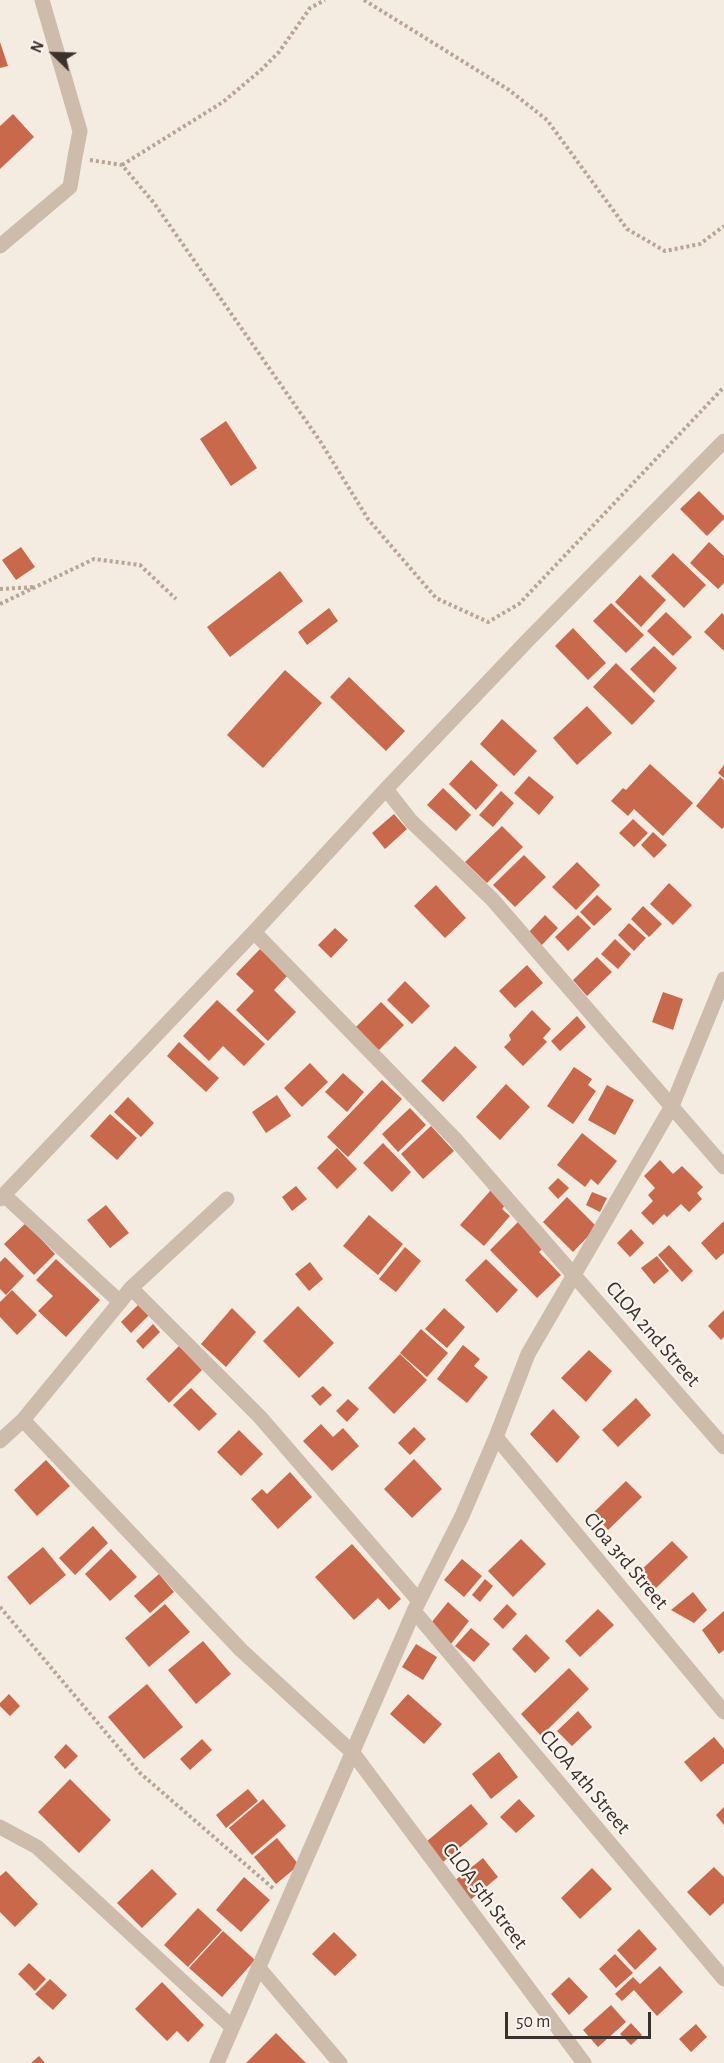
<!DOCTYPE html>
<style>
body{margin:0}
#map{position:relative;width:724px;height:2063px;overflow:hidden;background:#f4ebe1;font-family:"Alegreya Sans",sans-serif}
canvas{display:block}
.north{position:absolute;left:24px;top:24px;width:60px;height:60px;-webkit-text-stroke:4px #fbf5ee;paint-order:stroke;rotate:293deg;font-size:16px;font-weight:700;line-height:24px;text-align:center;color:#3b302b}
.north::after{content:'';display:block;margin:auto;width:21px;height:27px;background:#3b302b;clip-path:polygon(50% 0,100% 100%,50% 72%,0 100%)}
.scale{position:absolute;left:505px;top:2012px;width:146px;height:27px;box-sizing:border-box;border:3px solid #3b302b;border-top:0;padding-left:8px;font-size:18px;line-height:21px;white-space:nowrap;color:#3b302b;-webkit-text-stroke:4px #fbf5ee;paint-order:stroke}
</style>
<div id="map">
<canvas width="724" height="2063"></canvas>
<div class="north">N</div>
<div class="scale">50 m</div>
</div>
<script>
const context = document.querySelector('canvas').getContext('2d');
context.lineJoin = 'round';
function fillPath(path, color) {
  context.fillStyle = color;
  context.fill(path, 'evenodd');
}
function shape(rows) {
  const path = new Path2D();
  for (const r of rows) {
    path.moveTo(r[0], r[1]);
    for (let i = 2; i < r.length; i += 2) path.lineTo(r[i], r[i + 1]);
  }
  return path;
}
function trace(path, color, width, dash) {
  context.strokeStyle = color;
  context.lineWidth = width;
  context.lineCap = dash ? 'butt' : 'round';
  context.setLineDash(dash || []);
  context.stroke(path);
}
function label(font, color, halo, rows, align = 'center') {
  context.font = font + ' "Alegreya Sans",sans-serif';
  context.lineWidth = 4.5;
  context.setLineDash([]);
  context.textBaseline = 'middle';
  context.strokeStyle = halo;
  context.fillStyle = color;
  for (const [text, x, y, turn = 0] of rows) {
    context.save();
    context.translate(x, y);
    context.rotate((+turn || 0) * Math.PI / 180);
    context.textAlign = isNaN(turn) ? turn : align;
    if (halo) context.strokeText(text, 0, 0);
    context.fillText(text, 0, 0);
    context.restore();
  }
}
const building = shape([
 [0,42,8,66,0,68],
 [13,114,34,137,0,169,0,126],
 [226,421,257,468,231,486,200,439],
 [699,491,724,516,724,519,707,536,680,509],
 [709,542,724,556,724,583,718,589,690,563],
 [21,547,35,567,16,580,2,560],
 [673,553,706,585,684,608,651,576],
 [280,571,303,601,230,657,207,627],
 [640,575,666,600,641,627,615,602],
 [611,603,644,635,626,653,593,621],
 [329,608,338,621,307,645,298,632],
 [666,612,692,637,673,656,647,631],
 [722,613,724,615,724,651,704,632],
 [573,628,606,663,588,680,555,646],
 [654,646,677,668,654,693,630,669],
 [616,663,655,701,632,725,593,687],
 [285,670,322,703,263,768,227,735],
 [349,677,405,731,386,751,330,697],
 [587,706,612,733,577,765,553,738],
 [502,719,537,751,514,776,480,744],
 [471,760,498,785,476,810,449,784],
 [650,764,693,803,663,836,634,809,628,816,611,801,623,788,626,790],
 [724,765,724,778,718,773],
 [529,776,554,797,539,815,514,793],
 [720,777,724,780,724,827,722,829,696,806],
 [443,788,471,815,456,831,427,805],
 [501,791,514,803,493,827,479,815],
 [394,814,407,829,385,849,372,833],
 [633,819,648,833,634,847,619,833],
 [502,826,523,847,487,883,465,862],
 [653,832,667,845,654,858,641,845],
 [524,855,546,877,515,907,493,885],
 [577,862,600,885,576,910,552,887],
 [669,883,692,905,673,925,650,904],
 [436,885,466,918,445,938,414,906],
 [597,895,612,909,594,926,580,912],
 [643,906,662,924,649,937,631,919],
 [545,915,558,928,542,945,528,933],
 [578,915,591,928,568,951,555,937],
 [629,923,646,938,634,951,618,935],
 [335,928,348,940,331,958,318,945],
 [615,939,631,954,618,969,601,954],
 [260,949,288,975,274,990,296,1012,268,1041,236,1010,254,991,236,974],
 [597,957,612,972,587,996,573,980],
 [527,965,543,983,515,1008,499,991],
 [405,981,430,1006,412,1024,387,1000],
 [663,992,683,999,673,1030,652,1022],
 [217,1000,265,1044,244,1066,223,1046,209,1061,183,1036],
 [381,1002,404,1025,377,1052,354,1029],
 [532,1010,551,1029,543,1038,547,1042,523,1066,504,1047,511,1040,509,1035],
 [577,1016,586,1027,560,1051,551,1041],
 [179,1042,219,1078,206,1092,167,1056],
 [455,1046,477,1067,443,1102,421,1081],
 [310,1063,328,1082,302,1107,284,1088],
 [574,1067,592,1079,588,1085,596,1091,573,1124,547,1106],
 [343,1073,364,1092,347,1112,325,1092],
 [382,1080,402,1099,348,1157,327,1137],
 [506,1084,530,1107,500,1140,476,1117],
 [607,1085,634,1100,615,1135,588,1120],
 [277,1095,291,1116,266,1133,252,1112],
 [128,1097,154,1123,141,1137,114,1112],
 [410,1108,426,1125,398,1152,382,1134],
 [110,1114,137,1138,117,1160,90,1136],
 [431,1126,454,1151,423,1179,401,1154],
 [582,1133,617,1161,598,1185,591,1179,585,1187,557,1165],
 [383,1143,411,1172,392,1192,363,1163],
 [337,1148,357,1169,337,1189,317,1168],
 [660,1160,673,1174,682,1166,703,1187,697,1193,702,1199,689,1212,681,1204,667,1217,664,1214,653,1225,641,1213,653,1201,648,1195,655,1188,644,1176],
 [558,1178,569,1188,558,1199,548,1188],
 [296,1186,307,1199,292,1211,282,1197],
 [491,1190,507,1203,502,1209,510,1216,484,1246,460,1225],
 [592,1192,607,1198,600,1212,586,1205],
 [567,1197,597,1227,573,1252,543,1222],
 [106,1205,129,1233,110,1248,87,1220],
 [369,1215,403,1244,378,1275,343,1246],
 [724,1221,724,1253,716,1260,701,1243],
 [518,1222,543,1248,539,1252,561,1275,537,1298,490,1250],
 [26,1223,55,1254,34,1275,4,1244],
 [631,1229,644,1243,630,1257,617,1243],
 [669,1245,693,1271,682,1282,658,1255],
 [405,1247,421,1261,396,1292,379,1279],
 [657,1256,669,1271,654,1284,641,1268],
 [5,1257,24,1276,6,1295,0,1289,0,1262],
 [56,1259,100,1300,66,1337,38,1311,53,1296,36,1280],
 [486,1259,518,1290,497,1313,465,1280],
 [310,1262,323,1279,309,1291,295,1274],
 [12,1290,37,1315,17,1335,0,1317,0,1302],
 [138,1305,149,1315,131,1333,121,1322],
 [298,1306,334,1343,299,1378,263,1341],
 [232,1308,256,1332,226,1367,201,1344],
 [444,1308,465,1327,447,1348,425,1329],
 [724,1310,724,1337,721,1340,708,1326],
 [153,1324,160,1332,143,1349,136,1341],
 [421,1329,448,1353,427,1377,400,1353],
 [463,1345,480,1359,474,1366,488,1377,467,1403,437,1379],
 [179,1346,202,1370,169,1403,146,1379],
 [589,1350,612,1371,586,1402,561,1378],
 [400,1354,427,1380,394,1414,368,1388],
 [323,1386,332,1395,320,1406,311,1396],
 [191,1388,217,1414,199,1431,173,1405],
 [636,1398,651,1415,618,1447,602,1430],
 [348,1399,359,1409,347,1422,336,1411],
 [553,1409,580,1437,557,1463,530,1434],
 [321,1424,333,1437,343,1428,359,1446,332,1471,303,1441],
 [414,1427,426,1439,410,1455,398,1443],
 [239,1430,263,1454,241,1476,217,1452],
 [414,1459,442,1489,412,1518,384,1489],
 [46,1460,70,1486,37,1516,14,1490],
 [290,1472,312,1497,278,1529,251,1499,262,1489,267,1494],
 [626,1481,642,1497,608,1530,593,1513],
 [93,1526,108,1543,75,1575,59,1558],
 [521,1539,546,1564,513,1597,488,1571],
 [672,1541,688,1557,654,1590,638,1573],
 [352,1544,401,1599,389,1610,378,1598,354,1620,315,1577],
 [43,1547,66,1575,30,1605,7,1577],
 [111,1549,137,1577,110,1601,85,1574],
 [462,1559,482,1576,464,1597,444,1580],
 [159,1574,174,1592,150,1613,134,1596],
 [485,1579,493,1586,480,1602,472,1595],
 [693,1592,707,1610,694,1623,671,1610],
 [448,1602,469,1621,451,1644,431,1623],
 [165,1604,190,1632,149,1667,125,1638],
 [507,1604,517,1614,503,1629,493,1619],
 [598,1609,614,1625,580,1657,565,1641],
 [724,1611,724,1650,719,1654,702,1630],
 [471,1628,490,1644,474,1662,455,1646],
 [526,1634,550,1658,535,1673,512,1649],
 [203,1641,231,1674,196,1704,168,1670],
 [416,1644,437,1657,423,1680,402,1667],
 [569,1668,589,1689,541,1736,521,1714],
 [147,1684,183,1727,144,1759,108,1717],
 [9,1694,20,1706,10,1716,0,1706,0,1703],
 [408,1694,442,1724,424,1744,390,1714],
 [578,1711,592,1727,572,1746,557,1731],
 [714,1737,724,1749,724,1763,701,1782,684,1762],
 [202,1739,212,1750,190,1770,180,1759],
 [66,1744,78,1756,65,1769,54,1757],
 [499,1752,518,1777,491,1799,472,1774],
 [70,1779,111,1820,79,1853,38,1812],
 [248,1789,258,1801,226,1828,216,1815],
 [263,1799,286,1826,252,1855,229,1828],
 [519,1799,535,1816,516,1833,500,1817],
 [471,1804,488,1824,443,1862,426,1842],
 [724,1807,724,1825,716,1815],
 [277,1838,299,1865,276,1884,254,1857],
 [483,1858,498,1877,469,1901,453,1882],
 [714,1867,724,1877,724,1903,710,1916,687,1892],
 [592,1868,612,1889,580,1919,561,1898],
 [152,1869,177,1894,142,1928,117,1903],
 [6,1871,38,1904,15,1927,0,1912,0,1876],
 [244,1877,270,1900,241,1932,216,1910],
 [198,1908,222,1930,188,1967,164,1945],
 [639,1929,657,1949,635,1970,617,1950],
 [223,1931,255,1960,222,1997,189,1968],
 [334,1932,357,1955,335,1976,312,1954],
 [615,1954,633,1973,616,1988,599,1969],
 [29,1963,46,1979,35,1991,18,1974],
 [660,1966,683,1992,657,2016,634,1990,622,2001,615,1994,633,1977,640,1984],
 [569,1977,588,1997,569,2015,551,1994],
 [50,1979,67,1995,53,2010,35,1994],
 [162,1982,204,2025,188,2042,177,2031,167,2041,135,2009],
 [611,2005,626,2022,598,2047,583,2030],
 [631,2023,642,2035,631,2045,620,2034],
 [696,2024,707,2037,691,2052,679,2039],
 [276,2033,306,2063,246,2063],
 [39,2056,45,2063,31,2063]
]);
const path = shape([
 [364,0,509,90,547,120,627,229,665,251,700,244,724,226],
 [90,160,122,165,154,203,320,441,368,519,436,598,488,622,519,604,724,387],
 [122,165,223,102,261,70,279,52,310,8,325,0],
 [0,589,35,587],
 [0,604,94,559,140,565,176,599],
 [0,1607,140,1773,275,1890]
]);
const minor = shape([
 [0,246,70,187,75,157,80,131,42,0],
 [386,789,411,821,492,899,724,1167],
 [254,932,455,1139,724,1447],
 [4,1195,120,1302,131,1288,227,1199],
 [0,1199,254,932,386,789,529,639,724,441],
 [131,1288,260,1417,419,1601],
 [23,1420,241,1650,353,1753,584,2063],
 [496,1437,724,1712],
 [0,1441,23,1420,120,1302],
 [414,1611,724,1979],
 [0,1827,37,1847,232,2027],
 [258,1967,340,2063],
 [217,2063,414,1611,462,1516,496,1437,528,1354,672,1106,724,979]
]);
const streetNames = [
 ["CLOA 2nd Street",653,1334,49],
 ["Cloa 3rd Street",626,1561,50],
 ["CLOA 4th Street",585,1782,50],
 ["CLOA 5th Street",485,1896,53]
];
fillPath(building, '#c8694b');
trace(path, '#b9a596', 4, [3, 3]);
trace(minor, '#cdbbac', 15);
label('21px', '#3b302b', '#fbf5ee', streetNames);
</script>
